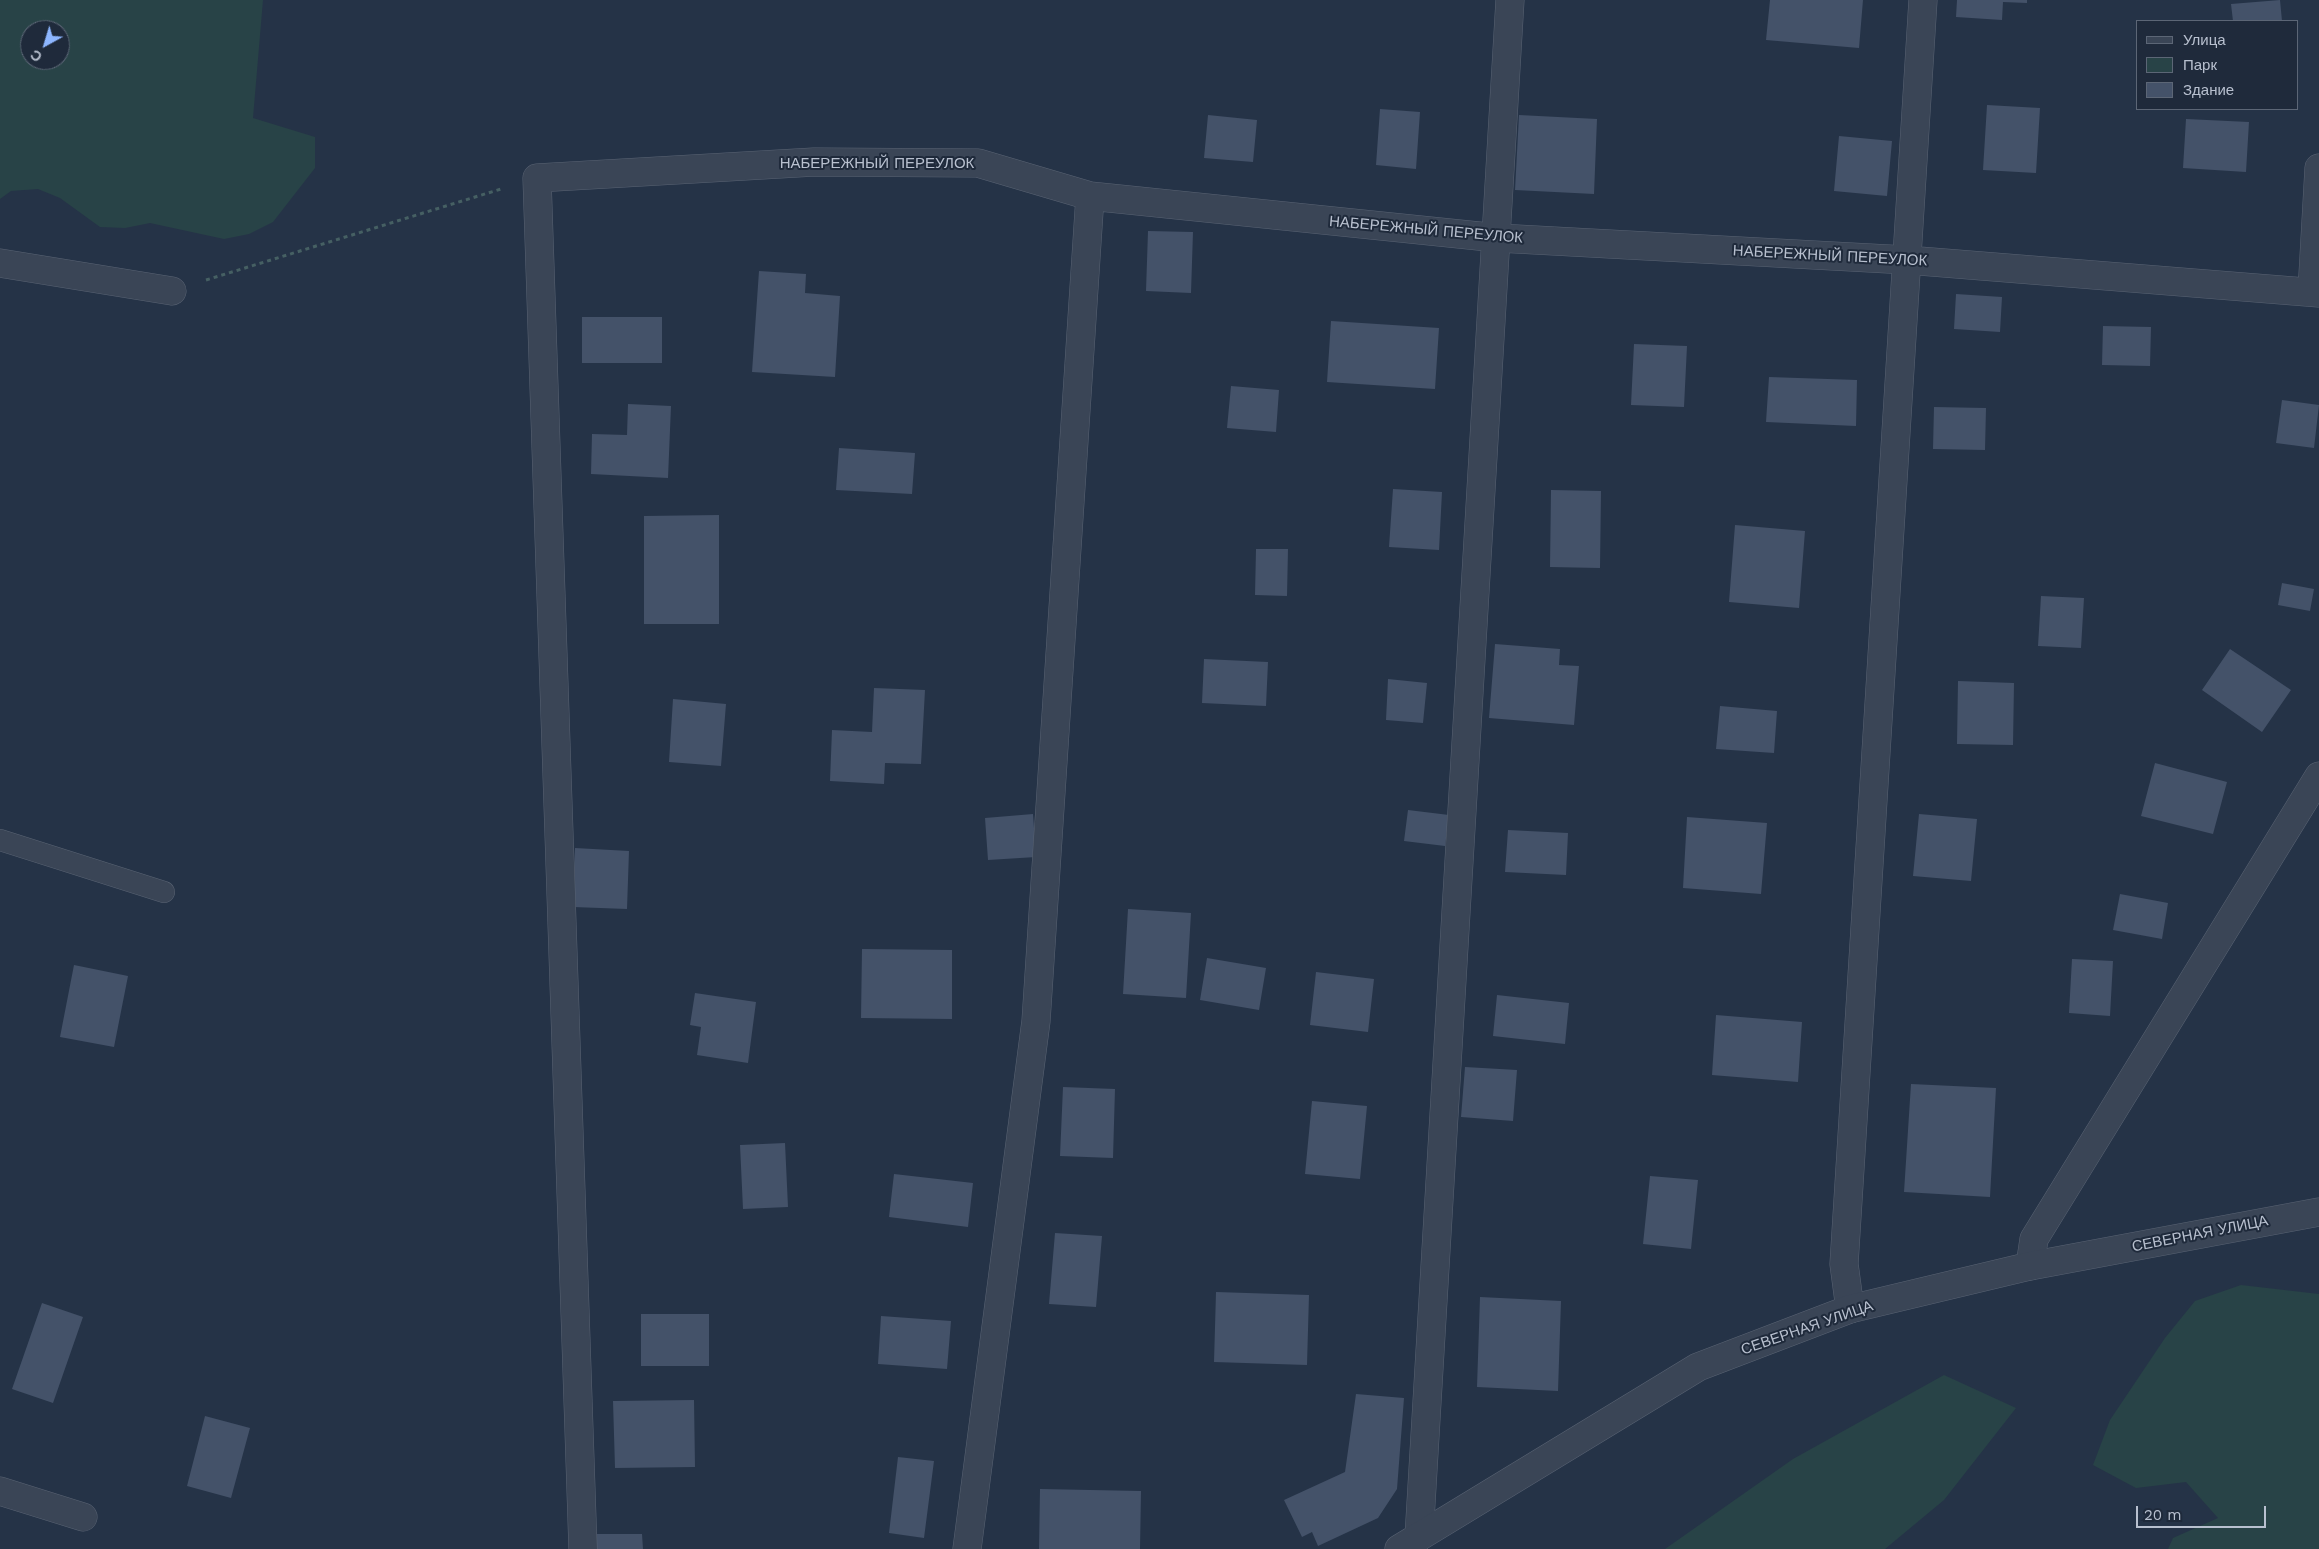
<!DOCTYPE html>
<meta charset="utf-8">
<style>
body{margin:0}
#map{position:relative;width:2319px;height:1549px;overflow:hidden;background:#253347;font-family:"Work Sans",sans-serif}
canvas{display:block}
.legend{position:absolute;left:2136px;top:20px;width:162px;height:90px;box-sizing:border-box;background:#1f2a3b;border:1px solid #5c6676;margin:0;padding:6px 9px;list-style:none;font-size:15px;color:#b8c0cf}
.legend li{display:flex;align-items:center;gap:10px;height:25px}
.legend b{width:25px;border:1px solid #5c6676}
.north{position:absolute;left:20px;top:20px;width:50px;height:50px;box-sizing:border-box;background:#1f2a3b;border:1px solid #5c6676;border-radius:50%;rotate:219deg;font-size:14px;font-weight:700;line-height:20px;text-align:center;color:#b8c0cf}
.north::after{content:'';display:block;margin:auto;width:18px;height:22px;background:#8db6ff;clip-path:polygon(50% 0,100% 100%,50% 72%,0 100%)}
.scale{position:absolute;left:2136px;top:1506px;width:130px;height:22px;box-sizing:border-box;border:2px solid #b8c0cf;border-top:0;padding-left:6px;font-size:15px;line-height:18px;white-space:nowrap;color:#b8c0cf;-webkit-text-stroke:4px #1f2a3b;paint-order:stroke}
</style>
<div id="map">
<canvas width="2319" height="1549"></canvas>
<ul class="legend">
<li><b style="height:6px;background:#3a4556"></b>Улица</li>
<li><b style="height:14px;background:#284347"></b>Парк</li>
<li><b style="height:14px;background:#445269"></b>Здание</li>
</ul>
<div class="north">С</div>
<div class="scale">20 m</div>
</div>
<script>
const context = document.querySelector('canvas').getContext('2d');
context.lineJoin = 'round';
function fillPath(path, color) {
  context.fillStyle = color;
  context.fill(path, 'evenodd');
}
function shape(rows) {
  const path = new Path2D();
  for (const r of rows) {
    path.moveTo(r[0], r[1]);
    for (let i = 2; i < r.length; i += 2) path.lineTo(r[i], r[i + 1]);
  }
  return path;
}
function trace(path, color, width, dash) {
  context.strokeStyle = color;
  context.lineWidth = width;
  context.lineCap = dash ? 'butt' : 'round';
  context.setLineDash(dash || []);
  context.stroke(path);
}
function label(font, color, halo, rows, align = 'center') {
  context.font = font + ' "Work Sans",sans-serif';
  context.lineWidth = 4;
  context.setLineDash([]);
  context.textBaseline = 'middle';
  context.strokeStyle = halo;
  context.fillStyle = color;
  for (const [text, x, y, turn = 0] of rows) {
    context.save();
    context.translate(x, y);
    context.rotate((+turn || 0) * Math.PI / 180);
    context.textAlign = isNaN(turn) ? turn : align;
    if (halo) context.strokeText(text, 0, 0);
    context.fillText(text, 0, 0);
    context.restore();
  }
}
const green = shape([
 [0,0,263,0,253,118,315,137,315,168,273,222,249,234,224,239,150,223,125,228,100,227,60,198,38,189,11,191,0,199],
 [30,30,60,30,60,60,30,60],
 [2241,1285,2319,1294,2319,1549,2168,1549,2173,1538,2218,1518,2186,1482,2136,1488,2093,1465,2110,1420,2165,1338,2195,1301],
 [1944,1375,2016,1408,1944,1500,1885,1549,1665,1549,1793,1459]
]);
const building = shape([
 [1770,0,1863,0,1859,48,1766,40],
 [1957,0,2027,0,2027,3,2003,2,2002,20,1956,17],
 [2280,0,2282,21,2233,21,2231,4],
 [1987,105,2040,108,2036,173,1983,170],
 [1380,109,1420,112,1416,169,1376,165],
 [1208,115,1257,120,1253,162,1204,158],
 [1519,115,1597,119,1594,194,1515,190],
 [2186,119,2249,122,2246,172,2183,168],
 [1839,136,1892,141,1887,196,1834,191],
 [1148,231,1193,232,1191,293,1146,291],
 [759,271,806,274,805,293,840,296,835,377,752,372],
 [1956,294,2002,297,2000,332,1954,329],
 [582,317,662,317,662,363,582,363],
 [1331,321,1439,328,1435,389,1327,382],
 [2103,326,2151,327,2150,366,2102,365],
 [1634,344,1687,346,1684,407,1631,405],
 [1769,377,1857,380,1856,426,1766,422],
 [1231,386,1279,390,1276,432,1227,428],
 [2282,400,2319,405,2314,448,2276,443],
 [628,404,671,406,668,478,591,474,592,434,627,435],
 [1934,407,1986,408,1985,450,1933,449],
 [839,448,915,453,912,494,836,490],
 [1393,489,1442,492,1439,550,1389,547],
 [1551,490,1601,491,1600,568,1550,567],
 [719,515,719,624,644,624,644,516],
 [1735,525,1805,531,1799,608,1729,602],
 [1256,549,1288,549,1287,596,1255,595],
 [2282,583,2314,589,2310,611,2278,605],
 [2041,596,2084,598,2081,648,2038,646],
 [1495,644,1560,649,1559,665,1579,666,1574,725,1489,718],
 [2230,649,2291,690,2262,732,2202,690],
 [1204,659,1268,662,1266,706,1202,703],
 [1388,679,1427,683,1423,723,1386,720],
 [1958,681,2014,683,2013,745,1957,744],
 [874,688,925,690,921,764,885,763,884,784,830,781,832,730,872,732],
 [673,699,726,704,721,766,669,762],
 [1720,706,1777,711,1774,753,1716,749],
 [2155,763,2227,782,2213,834,2141,816],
 [1408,810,1449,815,1445,846,1404,841],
 [1033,814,1036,857,988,860,985,818],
 [1919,814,1977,819,1971,881,1913,876],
 [1687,817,1767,823,1761,894,1683,888],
 [1508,830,1568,833,1566,875,1505,872],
 [575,848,629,851,627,909,573,907],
 [2120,894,2168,903,2162,939,2113,930],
 [1128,909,1191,913,1186,998,1123,994],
 [862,949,952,950,952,1019,861,1018],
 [1207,958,1266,968,1259,1010,1200,1000],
 [2072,959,2113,961,2110,1016,2069,1013],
 [74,965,128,976,114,1047,60,1037],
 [1316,972,1374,979,1368,1032,1310,1025],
 [695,993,756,1002,748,1063,697,1055,701,1027,690,1025],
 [1497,995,1569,1003,1565,1044,1493,1036],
 [1716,1015,1802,1022,1798,1082,1712,1075],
 [1465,1067,1517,1070,1513,1121,1461,1117],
 [1911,1084,1996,1088,1990,1197,1904,1192],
 [1063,1087,1115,1089,1113,1158,1060,1156],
 [1312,1101,1367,1106,1360,1179,1305,1174],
 [785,1143,788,1207,743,1209,740,1145],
 [894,1174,973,1183,968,1227,889,1217],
 [1650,1176,1698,1180,1691,1249,1643,1244],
 [1055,1233,1102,1236,1096,1307,1049,1304],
 [1216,1292,1309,1295,1307,1365,1214,1362],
 [1480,1297,1561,1301,1558,1391,1477,1387],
 [42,1303,83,1317,53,1403,12,1389],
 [641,1314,709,1314,709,1366,641,1366],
 [881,1316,951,1321,947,1369,878,1364],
 [1356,1394,1404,1398,1397,1489,1378,1518,1318,1546,1312,1532,1302,1537,1284,1500,1345,1472],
 [694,1400,695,1467,615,1468,613,1401],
 [205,1416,250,1428,231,1498,187,1486],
 [898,1457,934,1461,924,1538,889,1533],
 [1040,1489,1141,1491,1140,1549,1039,1549],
 [592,1534,642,1534,643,1549,592,1549]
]);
const path = shape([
 [206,280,501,189]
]);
const service = shape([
 [0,840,164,892]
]);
const minor = shape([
 [0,263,172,291],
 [2312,292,2319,168],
 [2030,1266,2034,1239,2319,776],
 [1850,1309,1844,1264,1923,0],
 [0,1491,83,1517],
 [1419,1537,1510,0],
 [583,1549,537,178,814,162,978,163,1090,196,1498,238,1907,260,2319,293],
 [967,1549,1036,1021,1090,196]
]);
const tertiary = shape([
 [1399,1549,1698,1367,1850,1309,2030,1266,2319,1212]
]);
const streetNames = [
 ["НАБЕРЕЖНЫЙ ПЕРЕУЛОК",877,164],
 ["НАБЕРЕЖНЫЙ ПЕРЕУЛОК",1426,230,5],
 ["НАБЕРЕЖНЫЙ ПЕРЕУЛОК",1830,256,3],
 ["СЕВЕРНАЯ УЛИЦА",2200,1234,-11],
 ["СЕВЕРНАЯ УЛИЦА",1807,1328,-19]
];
fillPath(green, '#284347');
fillPath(building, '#445269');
trace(service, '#596373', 22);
trace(minor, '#596373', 29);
trace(tertiary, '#596373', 29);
trace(path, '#466063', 3, [4, 4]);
trace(service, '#3a4556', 21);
trace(minor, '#3a4556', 28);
trace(tertiary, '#3a4556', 28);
label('15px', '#b8c0cf', '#1f2a3b', streetNames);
</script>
